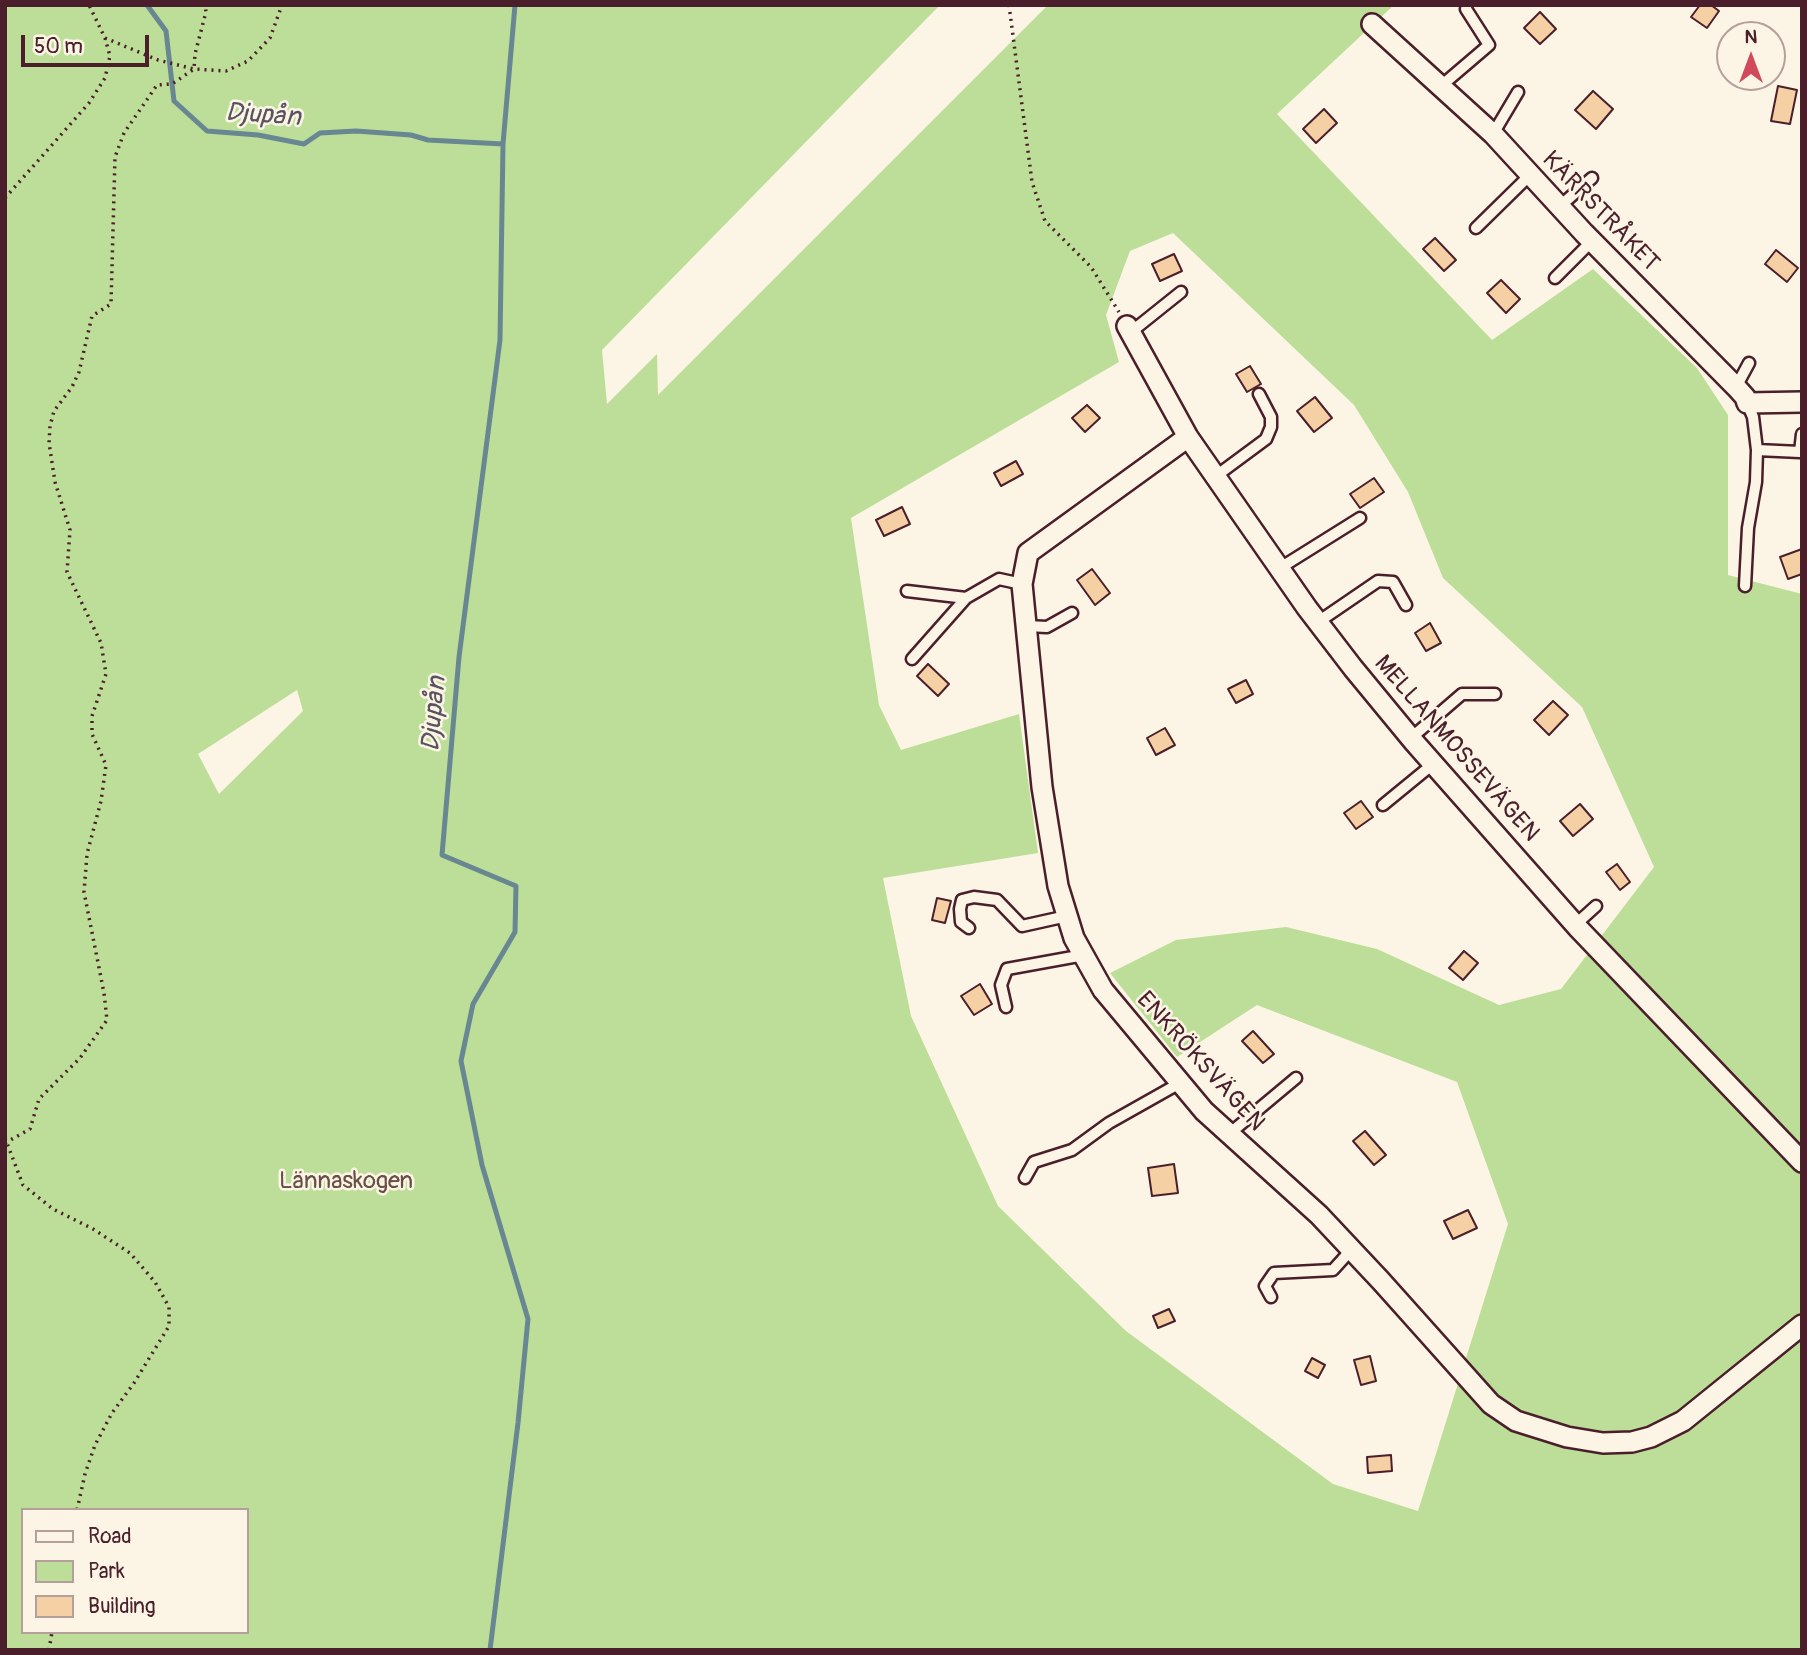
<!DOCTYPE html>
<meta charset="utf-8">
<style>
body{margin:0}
#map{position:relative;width:1807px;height:1655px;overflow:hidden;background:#fcf5e5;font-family:Pangolin,sans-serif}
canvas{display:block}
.frame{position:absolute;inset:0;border:7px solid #4a1f2b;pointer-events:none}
.legend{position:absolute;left:21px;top:1508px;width:228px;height:126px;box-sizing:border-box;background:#fcf5e5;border:2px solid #b59f9b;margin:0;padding:9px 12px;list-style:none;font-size:21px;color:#4a1f2b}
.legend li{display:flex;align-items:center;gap:14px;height:35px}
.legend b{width:35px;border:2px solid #b59f9b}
.north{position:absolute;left:1716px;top:21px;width:70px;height:70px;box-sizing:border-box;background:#fcf5e5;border:2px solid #b59f9b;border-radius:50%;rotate:0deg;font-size:19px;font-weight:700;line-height:28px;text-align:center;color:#4a1f2b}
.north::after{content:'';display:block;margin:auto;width:24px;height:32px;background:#d1495b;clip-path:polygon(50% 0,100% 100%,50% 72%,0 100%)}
.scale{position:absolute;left:21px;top:35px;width:128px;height:32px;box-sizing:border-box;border:4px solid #4a1f2b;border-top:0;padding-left:9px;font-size:21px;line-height:24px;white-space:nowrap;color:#4a1f2b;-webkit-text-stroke:5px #fcf5e5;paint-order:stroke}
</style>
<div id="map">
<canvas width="1807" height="1655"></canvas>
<div class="frame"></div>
<ul class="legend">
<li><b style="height:9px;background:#fcf5e5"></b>Road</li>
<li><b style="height:19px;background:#bdde98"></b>Park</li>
<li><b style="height:19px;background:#f4d0a4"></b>Building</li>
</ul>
<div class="north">N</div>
<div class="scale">50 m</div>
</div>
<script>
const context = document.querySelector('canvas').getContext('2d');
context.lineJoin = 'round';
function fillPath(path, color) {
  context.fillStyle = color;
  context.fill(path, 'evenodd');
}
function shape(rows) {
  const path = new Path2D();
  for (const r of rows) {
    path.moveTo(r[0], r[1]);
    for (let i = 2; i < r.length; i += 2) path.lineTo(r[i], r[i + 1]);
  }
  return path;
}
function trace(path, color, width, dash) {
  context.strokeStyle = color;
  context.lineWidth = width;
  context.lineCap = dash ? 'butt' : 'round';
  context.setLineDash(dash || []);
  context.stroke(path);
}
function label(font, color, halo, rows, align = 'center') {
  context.font = font + ' Pangolin,sans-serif';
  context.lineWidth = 5;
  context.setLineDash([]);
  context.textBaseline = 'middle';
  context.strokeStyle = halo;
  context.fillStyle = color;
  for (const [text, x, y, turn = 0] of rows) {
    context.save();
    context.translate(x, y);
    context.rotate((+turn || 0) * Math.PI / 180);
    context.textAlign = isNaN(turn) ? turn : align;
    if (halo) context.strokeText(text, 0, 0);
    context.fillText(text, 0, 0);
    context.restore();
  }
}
const green = shape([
 [5,5,940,5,602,350,607,404,657,354,658,395,1048,5,1394,5,1277,114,1492,340,1593,269,1697,368,1728,415,1728,575,1802,594,1802,1650,5,1650],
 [1173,233,1354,405,1408,492,1443,578,1582,707,1654,867,1561,989,1499,1005,1377,949,1286,927,1176,940,1110,973,1177,1057,1257,1005,1457,1082,1508,1224,1418,1511,1333,1484,1126,1331,998,1206,911,1016,883,878,1038,853,1019,714,901,750,879,705,851,518,1119,362,1106,315,1130,251],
 [297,690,303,711,219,794,198,754],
 [23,1510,247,1510,247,1632,23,1632]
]);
const stream = shape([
 [147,5,166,31,174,101,207,131,258,135,304,144,320,133,356,131,411,135,428,140,503,144],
 [490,1650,518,1423,528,1319,482,1165,461,1061,473,1004,515,932,516,886,442,855,459,657,500,340,503,144,515,5]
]);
const building = shape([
 [1700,5,1711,5,1719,11,1707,28,1691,17,1700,5],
 [1540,12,1556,29,1540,44,1524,28,1540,12],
 [1778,86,1797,90,1790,124,1771,121,1778,86],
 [1593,91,1613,109,1596,129,1575,110,1593,91],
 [1324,109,1337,123,1316,143,1303,129,1324,109],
 [1435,238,1456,260,1444,271,1423,249,1435,238],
 [1776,250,1798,268,1787,282,1765,264,1776,250],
 [1174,254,1182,271,1160,281,1152,264,1174,254],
 [1501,280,1520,299,1506,313,1487,293,1501,280],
 [1250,366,1261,384,1247,392,1236,374,1250,366],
 [1315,397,1332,418,1314,432,1297,411,1315,397],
 [1087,405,1100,418,1085,432,1072,418,1087,405],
 [1016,461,1023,474,1001,486,994,473,1016,461],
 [1374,478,1384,492,1360,508,1350,494,1374,478],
 [902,507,910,524,884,536,876,520,902,507],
 [1802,549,1802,574,1788,579,1780,557,1802,549],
 [1092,569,1110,593,1095,605,1077,580,1092,569],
 [1430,623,1441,643,1426,651,1415,633,1430,623],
 [928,664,949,684,938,696,917,676,928,664],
 [1246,680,1253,694,1236,703,1228,689,1246,680],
 [1553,701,1568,715,1549,735,1534,720,1553,701],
 [1165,728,1175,745,1156,755,1147,738,1165,728],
 [1361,801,1373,817,1356,829,1344,813,1361,801],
 [1580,804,1593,819,1573,836,1560,821,1580,804],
 [1617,864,1630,882,1620,890,1606,872,1617,864],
 [937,898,951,901,945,923,932,920,937,898],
 [1464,951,1478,963,1463,980,1449,968,1464,951],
 [980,984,992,1004,974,1015,961,996,980,984],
 [1253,1031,1274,1054,1263,1063,1242,1041,1253,1031],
 [1365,1131,1386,1155,1374,1165,1353,1141,1365,1131],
 [1174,1164,1178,1193,1152,1196,1148,1168,1174,1164],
 [1468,1210,1477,1228,1453,1239,1444,1221,1468,1210],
 [1169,1309,1175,1321,1158,1328,1153,1316,1169,1309],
 [1370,1356,1376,1381,1361,1385,1354,1360,1370,1356],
 [1312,1358,1325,1365,1318,1378,1305,1371,1312,1358],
 [1391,1455,1392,1471,1368,1473,1367,1457,1391,1455]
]);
const path = shape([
 [1009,5,1032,182,1045,221,1091,267,1119,312],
 [105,38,158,60,194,69,226,71,248,61,270,38,282,5],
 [5,198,89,103,105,78,110,56,105,38,89,5],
 [5,1138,23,1185,53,1209,93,1229,130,1253,155,1282,169,1307,169,1326,134,1383,112,1413,95,1445,85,1474,77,1510],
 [5,1143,30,1129,39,1099,80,1058,107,1020,104,993,84,892,87,854,101,801,106,765,92,734,92,716,106,674,101,643,67,572,70,530,55,482,49,443,50,426,54,411,72,387,79,372,92,316,111,304,115,157,124,133,157,85,172,84,194,69,195,54,206,12,205,5],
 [49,1650,52,1632]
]);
const service = shape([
 [1441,86,1489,45,1466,9],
 [1493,134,1518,92],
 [1559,207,1592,178],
 [1476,228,1530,175],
 [1555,278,1592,241],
 [1131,332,1181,292],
 [1736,387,1749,363],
 [1757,450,1800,452,1802,434],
 [1216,476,1266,439,1271,427,1271,417,1259,394],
 [1280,568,1360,518],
 [1745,586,1748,528,1756,482,1757,450,1753,417,1747,403],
 [907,591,966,598],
 [1318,622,1378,581,1393,582,1406,605],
 [1026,626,1047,627,1072,613],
 [912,659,966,598,999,579,1022,584],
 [1411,738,1462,694,1495,694],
 [1383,805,1433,764],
 [1575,925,1596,906],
 [969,928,961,922,960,909,962,900,974,897,997,900,1022,926,1067,916],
 [1006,1007,1001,985,1007,969,1084,955],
 [1229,1134,1296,1078],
 [1025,1178,1034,1162,1072,1150,1109,1123,1180,1083],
 [1271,1297,1265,1286,1274,1273,1333,1270,1352,1249]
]);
const minor = shape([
 [1372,24,1493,134,1584,233,1736,387,1745,397,1747,403,1802,402],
 [1127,326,1188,437,1307,608,1353,668,1414,742,1579,929,1802,1162],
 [1188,437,1028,553,1022,584,1042,787,1058,886,1074,938,1103,990,1204,1111,1319,1215,1381,1281,1491,1404,1516,1421,1567,1437,1603,1443,1632,1442,1651,1437,1683,1421,1802,1325]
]);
const streetNames = [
 ["KÄRRSTRÅKET",1600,212,46],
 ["MELLANMOSSEVÄGEN",1456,749,49],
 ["ENKRÖKSVÄGEN",1200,1062,48]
];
const parkNames = [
 ["Lännaskogen",346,1182]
];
const waterNames = [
 ["Djupån",263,116,4],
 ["Djupån",435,714,-85]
];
fillPath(green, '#bdde98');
trace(stream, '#688792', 5);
fillPath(building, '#f4d0a4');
trace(building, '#4a1f2b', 2);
trace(service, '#4a1f2b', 15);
trace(minor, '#4a1f2b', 24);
trace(path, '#4a1f2b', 3.5, [2, 5]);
trace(service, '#fcf5e5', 10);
trace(minor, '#fcf5e5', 19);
label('24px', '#4a1f2b', '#fcf5e5', streetNames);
label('24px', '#674f46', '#fcf5e5', parkNames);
label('italic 26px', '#59535f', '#fcf5e5', waterNames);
</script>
